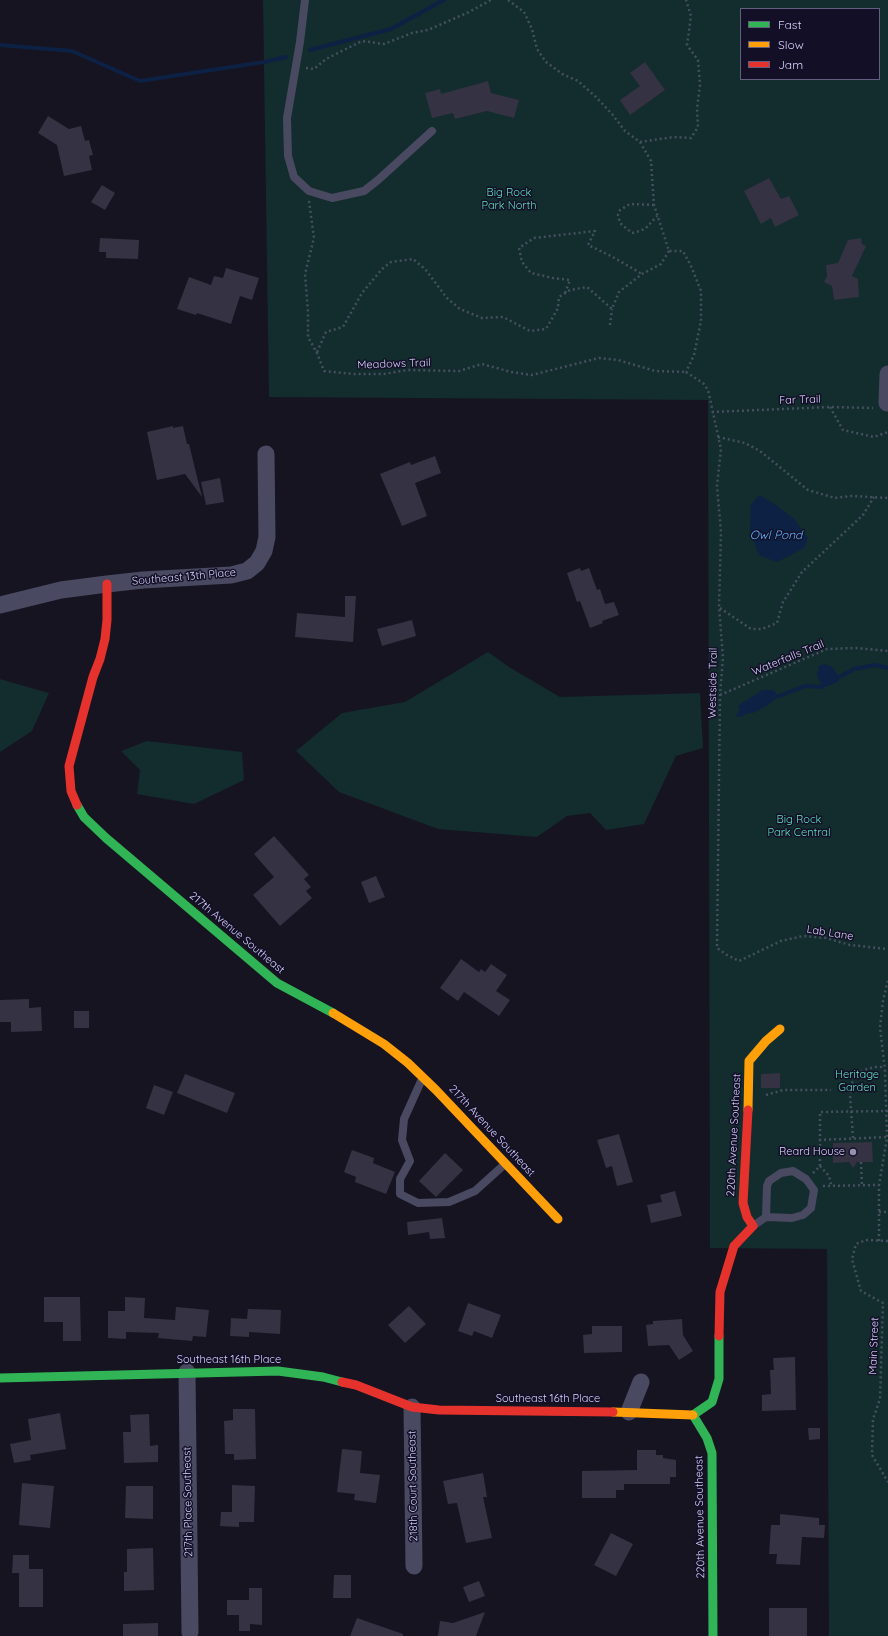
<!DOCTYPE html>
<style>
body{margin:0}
#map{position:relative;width:888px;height:1636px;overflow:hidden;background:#161421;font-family:Quicksand,sans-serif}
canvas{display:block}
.legend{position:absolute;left:740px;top:8px;width:140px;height:72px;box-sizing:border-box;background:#130f26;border:1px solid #625e7d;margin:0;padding:5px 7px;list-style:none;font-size:12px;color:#d9d4ff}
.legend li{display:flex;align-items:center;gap:8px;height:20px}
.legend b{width:20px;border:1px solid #625e7d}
</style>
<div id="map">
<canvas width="888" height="1636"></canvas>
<ul class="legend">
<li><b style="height:5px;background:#30b455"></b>Fast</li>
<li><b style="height:5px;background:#ff9f0a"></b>Slow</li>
<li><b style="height:5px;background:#e5322d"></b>Jam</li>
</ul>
</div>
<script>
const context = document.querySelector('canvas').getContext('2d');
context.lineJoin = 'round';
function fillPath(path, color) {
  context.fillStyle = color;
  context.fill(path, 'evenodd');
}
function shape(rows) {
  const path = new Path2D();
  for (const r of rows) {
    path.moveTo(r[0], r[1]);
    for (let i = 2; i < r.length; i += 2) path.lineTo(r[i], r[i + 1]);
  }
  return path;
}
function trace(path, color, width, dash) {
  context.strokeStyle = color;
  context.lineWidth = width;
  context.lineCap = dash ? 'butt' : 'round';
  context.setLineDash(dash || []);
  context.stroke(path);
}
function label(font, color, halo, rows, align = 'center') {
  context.font = font + ' Quicksand,sans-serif';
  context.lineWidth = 3;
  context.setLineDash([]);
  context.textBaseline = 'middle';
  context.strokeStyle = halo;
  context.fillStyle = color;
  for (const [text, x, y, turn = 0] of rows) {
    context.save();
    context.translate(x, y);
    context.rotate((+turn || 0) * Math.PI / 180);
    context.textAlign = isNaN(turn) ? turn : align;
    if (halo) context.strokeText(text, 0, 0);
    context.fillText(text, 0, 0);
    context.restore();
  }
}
const green = shape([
 [263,0,888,0,888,1636,829,1636,827,1249,710,1248,708,400,269,397],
 [741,9,879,9,879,79,741,79],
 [488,652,509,667,560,697,700,693,703,748,676,756,644,824,606,830,590,813,567,816,537,837,438,829,339,792,296,751,342,713,405,702],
 [0,679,49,693,32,731,0,752],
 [147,741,242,752,244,780,194,804,137,794,140,770,121,751]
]);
const water = shape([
 [759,495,776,505,795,520,808,538,804,548,777,562,759,555,750,530,751,505],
 [825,664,832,667,839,677,838,682,825,687,822,687,817,675,819,666],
 [763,690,773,690,779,696,768,705,753,713,748,713,741,717,736,716,740,710,738,706]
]);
const stream = shape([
 [0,45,72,51,140,81,264,62,286,57],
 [310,50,391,29,444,0],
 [839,677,854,669,875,665,888,668],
 [779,696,805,686,822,687]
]);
const building = shape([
 [645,62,665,90,630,115,620,100,640,86,630,73],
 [488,81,491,93,519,100,514,118,487,111,455,119,453,113,432,118,425,93,440,89,441,94],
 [48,116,69,129,81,126,85,141,89,140,93,155,89,156,92,170,64,176,57,145,38,133],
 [769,178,781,199,789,196,799,215,775,227,771,218,761,224,744,191],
 [102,185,115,193,105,210,91,202],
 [100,238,139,240,138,259,106,258,106,252,99,252],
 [861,238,862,244,866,246,852,276,858,279,859,297,834,300,832,286,824,282,827,276,826,265,838,263,848,240],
 [226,268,259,278,252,300,240,296,231,324,197,313,196,315,177,309,189,277,211,285,214,276,223,278],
 [173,426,173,428,183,426,187,444,189,444,202,497,185,474,157,480,147,432],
 [435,456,441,473,415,483,427,516,402,526,380,474,410,462,411,465],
 [220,478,224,502,206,505,201,482],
 [580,568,581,571,589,568,597,590,600,589,605,604,614,602,619,615,602,621,603,623,590,628,580,601,577,602,567,573],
 [345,596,356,596,353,642,295,637,297,613,345,617],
 [412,620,416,636,382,646,377,629],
 [274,836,309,875,304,879,311,887,306,891,312,898,280,926,253,895,274,877,254,854],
 [376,876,385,897,369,903,361,882],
 [461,959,479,972,481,969,485,972,491,964,507,975,496,991,510,1000,499,1016,464,992,458,1001,440,988],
 [29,999,29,1008,41,1007,42,1031,11,1032,11,1022,0,1022,0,1000],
 [74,1011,89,1011,89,1028,74,1028],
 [780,1073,780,1088,761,1088,761,1074],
 [185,1074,235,1093,227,1113,177,1093],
 [154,1085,173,1092,164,1115,146,1108],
 [619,1134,633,1182,617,1186,612,1166,606,1168,597,1140],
 [872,1142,873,1162,857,1162,853,1168,849,1162,833,1163,833,1143],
 [352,1150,374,1158,373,1163,395,1172,386,1194,355,1182,356,1177,344,1172],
 [445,1153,463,1170,436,1197,419,1181],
 [675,1191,682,1216,651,1223,647,1205,662,1202,660,1195],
 [442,1218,445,1238,430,1239,429,1232,408,1235,407,1222],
 [44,1297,80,1297,81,1341,63,1341,63,1322,44,1322],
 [125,1297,145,1298,144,1318,175,1320,176,1307,209,1310,206,1337,193,1336,192,1341,158,1338,159,1333,126,1332,126,1339,108,1338,108,1311,125,1311],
 [468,1303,501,1315,492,1338,474,1331,472,1336,458,1331],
 [409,1306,426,1324,405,1343,388,1325],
 [248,1309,281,1310,280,1334,249,1332,249,1337,230,1336,231,1318,247,1319],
 [682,1319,683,1335,693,1351,679,1360,669,1345,648,1346,646,1325,653,1324,653,1321],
 [592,1326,622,1326,622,1352,584,1353,583,1335,592,1334],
 [795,1357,796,1410,762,1411,762,1395,771,1394,770,1370,774,1370,773,1358],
 [233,1409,255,1409,256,1459,234,1460,234,1454,225,1454,224,1421,233,1420],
 [60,1413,66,1449,30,1455,31,1460,14,1463,10,1444,31,1440,28,1419],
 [149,1414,150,1446,158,1445,158,1462,124,1463,123,1432,131,1432,130,1415],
 [808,1428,820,1428,820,1439,809,1440],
 [342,1449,362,1451,360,1473,380,1475,376,1503,354,1500,355,1494,337,1492],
 [637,1450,656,1450,656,1455,663,1455,663,1458,676,1460,676,1477,670,1477,670,1484,624,1484,624,1490,616,1490,616,1498,582,1498,582,1471,637,1470],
 [483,1473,487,1497,483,1497,492,1538,466,1543,457,1503,448,1504,443,1481],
 [22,1483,54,1486,50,1528,19,1525],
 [232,1485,255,1486,254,1522,239,1522,239,1527,220,1526,221,1512,232,1512],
 [126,1486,153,1486,153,1519,125,1518],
 [780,1514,819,1518,819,1525,825,1525,824,1538,802,1537,800,1565,776,1564,777,1554,769,1554,771,1525,780,1525],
 [611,1533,633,1544,616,1576,594,1565],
 [153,1548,154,1590,124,1591,124,1572,127,1572,127,1549],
 [13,1555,29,1555,29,1569,43,1569,43,1607,19,1607,19,1573,12,1573],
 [334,1575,351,1575,351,1598,333,1598],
 [479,1581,485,1596,469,1602,463,1587],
 [249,1588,262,1588,262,1625,250,1624,250,1631,239,1631,239,1615,227,1615,227,1600,249,1600],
 [769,1608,807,1608,807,1636,769,1636],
 [485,1612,476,1636,438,1636,440,1621,453,1623],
 [357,1618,403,1634,403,1636,350,1636],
 [158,1623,158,1636,123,1636,123,1624]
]);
const path = shape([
 [508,0,524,12,532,29,537,49,546,62,562,74,578,81,596,97,612,114,625,131,640,142,674,137,691,138,698,127,697,109,700,85,698,60,687,45,691,16,686,0],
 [306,68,314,69,326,59,362,41,384,44,412,33,428,30,467,13,491,0],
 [640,142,651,161,654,205,669,251,683,251,691,266,701,291,701,321,694,355,686,372],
 [309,201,314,238,305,274,308,312,308,337,317,353,324,371,354,374,384,374,407,370,459,371,482,364,511,372,532,375,599,358,618,360,655,371,686,372],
 [654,205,630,204,620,210,618,215,620,223,632,233,640,231,646,228,657,216],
 [565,293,570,280,553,278,531,273,522,262,519,248,534,238,595,231,588,245,611,256,642,274],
 [610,325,612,309],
 [317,352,326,332,343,327,362,293,382,269,391,262,413,259,425,269,447,298,460,309,482,318,503,317,530,331,546,329,558,308,559,297,570,290,587,287,612,309,619,292,642,274,661,264,669,251],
 [686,372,703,383,708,390,721,449,717,486,721,532,719,607,723,658,720,695,717,948,727,955,739,961,781,941,803,936,826,938,850,945,888,949],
 [830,407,843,430,874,437,888,432],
 [712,412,830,407,873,408],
 [718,437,745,443,760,451,808,490,835,498,851,496,888,498],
 [720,608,751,629,762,629,777,623,783,602,802,572,863,515,874,497],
 [720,695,827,649,856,648,888,651],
 [766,1095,783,1090,831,1090],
 [853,1138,850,1095,851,1086,853,1081,858,1073,867,1069,875,1067,884,1067],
 [819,1140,888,1137],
 [861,1162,862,1185],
 [820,1166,829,1176,831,1185],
 [813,1173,820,1166,820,1112,888,1111],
 [823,1186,879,1185],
 [879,1212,888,1212],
 [879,1241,879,1185,887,1138,885,1071,880,1027,883,1001,888,980],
 [888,1241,866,1240,856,1244,852,1259,861,1291,883,1303,880,1399,873,1419,872,1455,888,1482]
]);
const lane = shape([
 [305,0,300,42,287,118,288,156,294,177,309,191,332,198,364,191,378,180,432,131],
 [422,1079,404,1119,402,1140,410,1161,400,1179,400,1194,418,1203,449,1202,475,1191,505,1164],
 [753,1226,766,1217,792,1218,803,1215,811,1208,814,1190,806,1179,793,1171,781,1173,769,1181,767,1186,766,1217]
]);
const street = shape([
 [887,403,888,374],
 [0,605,61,590,107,584,143,580,231,575,247,571,257,563,264,551,267,537,266,454],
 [187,1372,190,1632],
 [412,1407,414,1566],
 [629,1412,641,1382]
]);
const fast = shape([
 [77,805,84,817,106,838,277,983,333,1013],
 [0,1378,278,1371,323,1377,342,1382],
 [713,1636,712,1453,707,1438,693,1415,712,1402,719,1379,719,1336]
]);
const slow = shape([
 [333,1013,384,1044,408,1063,436,1090,558,1219],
 [748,1110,749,1061,766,1041,780,1029],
 [613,1412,693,1415]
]);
const jam = shape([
 [77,805,71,791,69,766,93,677,100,659,105,639,107,620,107,584],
 [719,1336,720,1292,734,1246,753,1226,747,1217,743,1203,748,1110],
 [342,1382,356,1385,412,1407,439,1410,613,1412]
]);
const markers = [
 [853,1152,4,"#9591b1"]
];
const parkNames = [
 ["Big Rock",509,193],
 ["Park North",509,206],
 ["Big Rock",799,820],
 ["Park Central",799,833],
 ["Heritage",857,1075],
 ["Garden",857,1088]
];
const streetNames = [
 ["Meadows Trail",394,364,-2],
 ["Far Trail",800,400,-2],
 ["Southeast 13th Place",184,577,-5],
 ["Waterfalls Trail",788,658,-22],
 ["Westside Trail",713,683,-89],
 ["217th Avenue Southeast",237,933,40],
 ["Lab Lane",830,933,9],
 ["217th Avenue Southeast",492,1131,47],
 ["220th Avenue Southeast",734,1135,-87],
 ["Main Street",874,1346,-88],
 ["Southeast 16th Place",229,1360],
 ["Southeast 16th Place",548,1399],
 ["218th Court Southeast",413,1486,-91],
 ["217th Place Southeast",188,1502,-91],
 ["220th Avenue Southeast",700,1517,-91]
];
const poiNames = [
 ["Reard House",845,1152]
];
const waterNames = [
 ["Owl Pond",776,535]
];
fillPath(green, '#132c2d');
fillPath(water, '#0d2144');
trace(stream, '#0d2144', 4);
fillPath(building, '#343243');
trace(path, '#44505f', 2.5, [2, 3]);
trace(lane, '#4a4962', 8);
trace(street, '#4a4962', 17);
trace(fast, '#30b455', 9);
trace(slow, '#ff9f0a', 9);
trace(jam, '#e5322d', 9);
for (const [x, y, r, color] of markers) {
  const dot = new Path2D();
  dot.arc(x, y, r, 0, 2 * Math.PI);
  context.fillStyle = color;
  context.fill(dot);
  trace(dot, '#130f26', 1.5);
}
label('11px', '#5fe0c0', '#130f26', parkNames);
label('11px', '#d9d4ff', '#130f26', streetNames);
label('11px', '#d9d4ff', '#130f26', poiNames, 'right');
label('italic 12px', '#62b6ff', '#130f26', waterNames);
</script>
